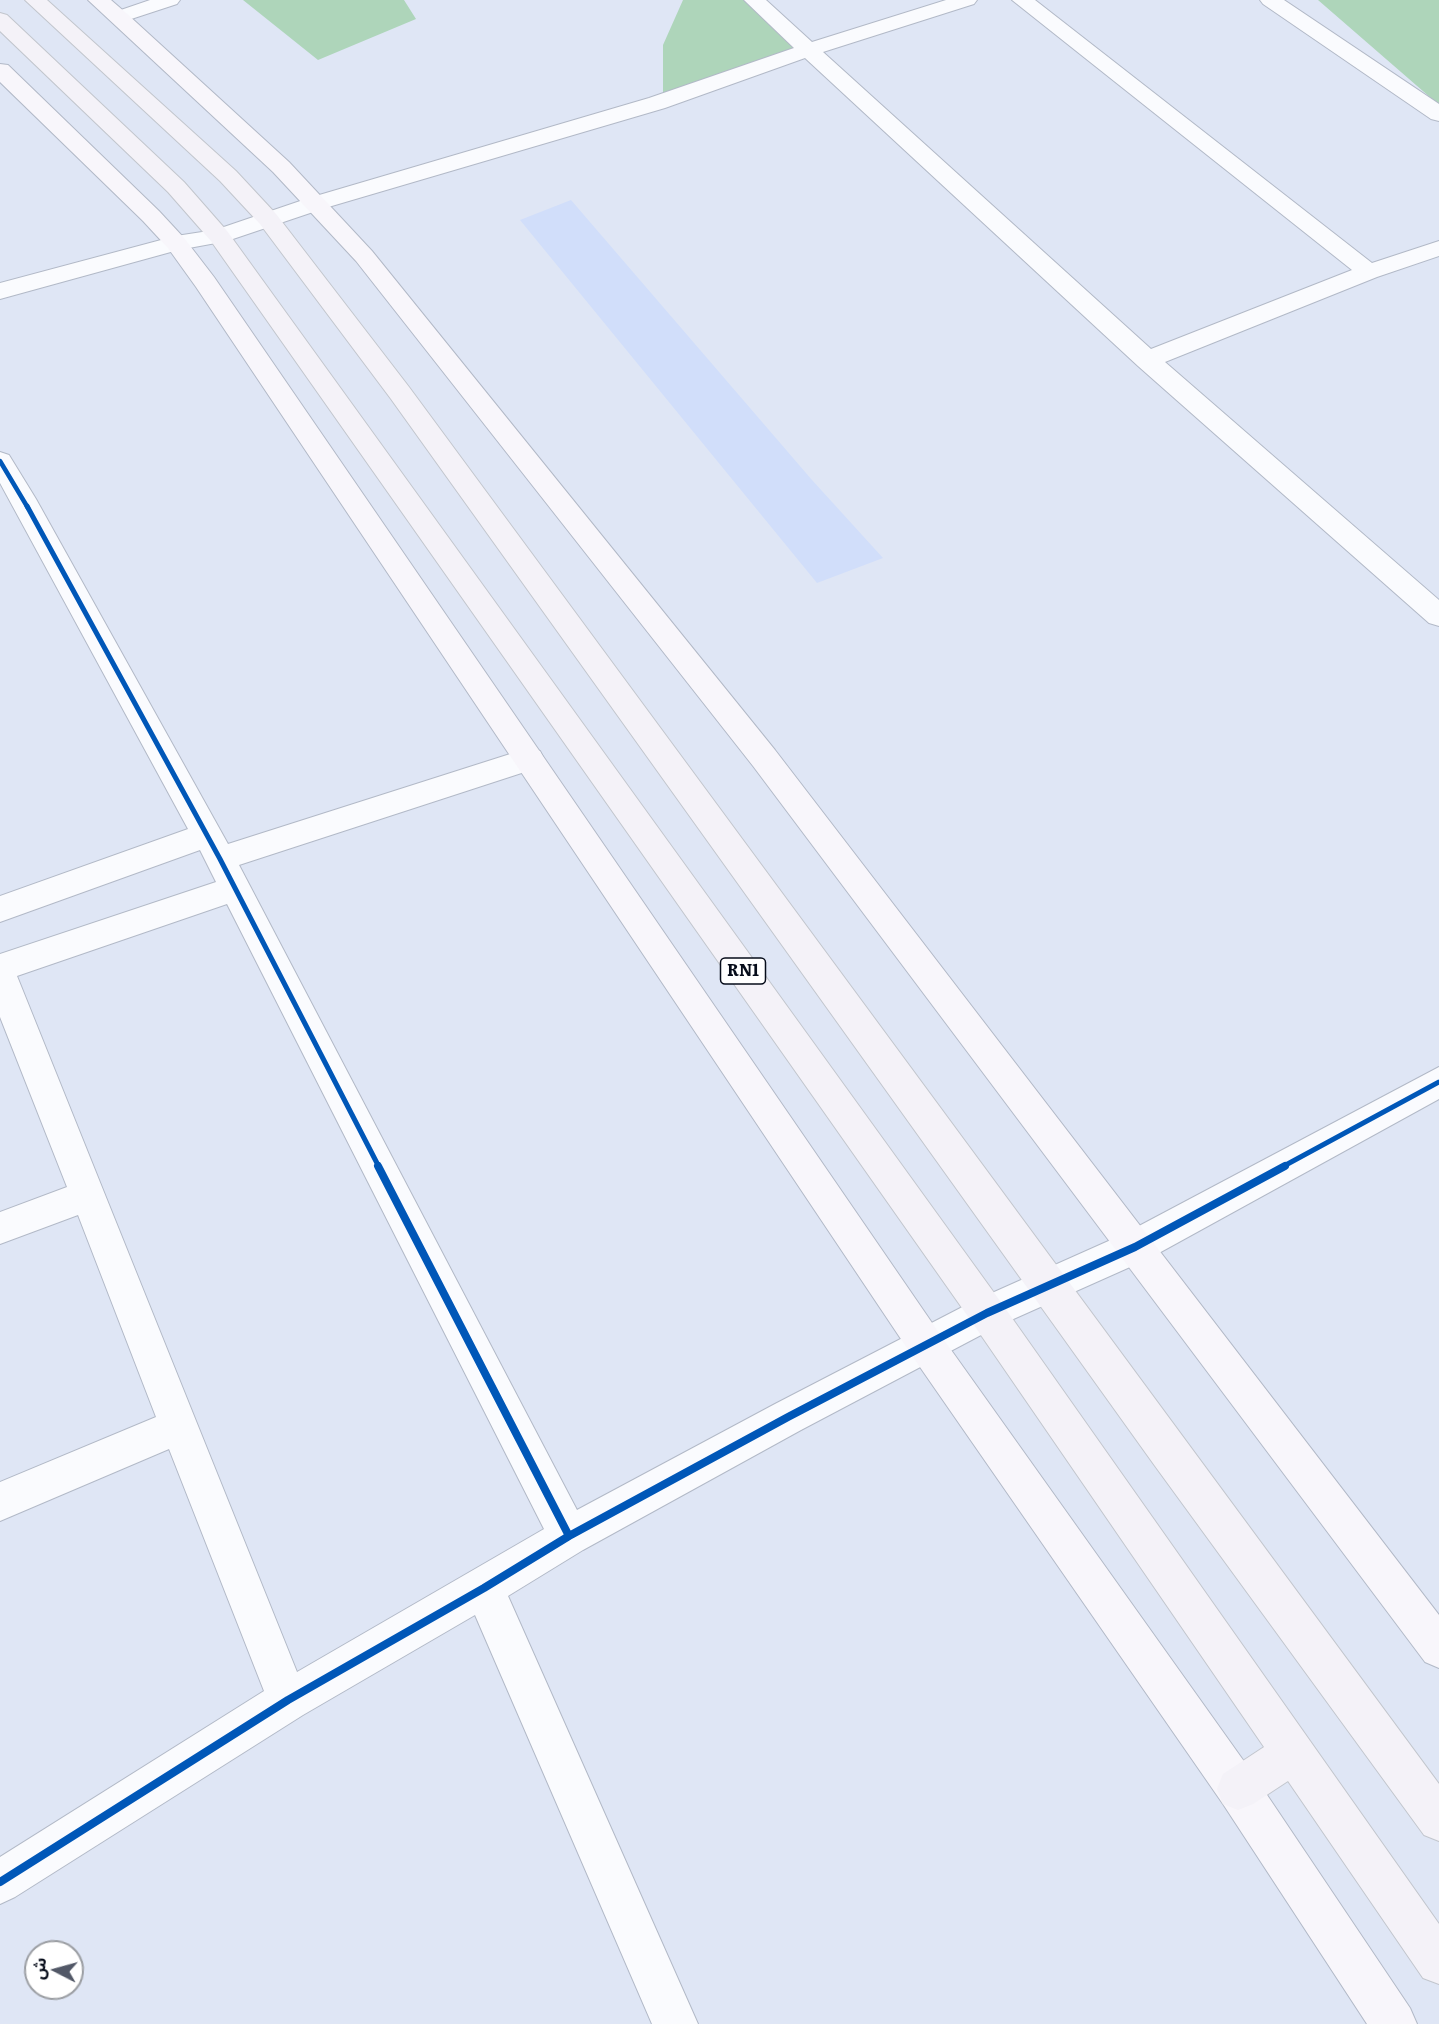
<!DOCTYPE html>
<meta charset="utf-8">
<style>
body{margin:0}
#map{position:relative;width:1439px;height:2024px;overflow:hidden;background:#dfe6f5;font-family:Literata,"Noto Sans Arabic",serif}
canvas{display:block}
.north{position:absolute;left:24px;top:1940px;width:60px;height:60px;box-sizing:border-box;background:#fff;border:2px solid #9b9ea3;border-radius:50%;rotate:276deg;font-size:16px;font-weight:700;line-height:24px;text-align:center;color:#060c1a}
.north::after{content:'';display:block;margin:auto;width:21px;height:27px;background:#525867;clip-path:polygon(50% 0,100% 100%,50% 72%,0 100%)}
</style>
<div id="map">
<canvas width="1439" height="2024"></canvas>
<div class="north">ش</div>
</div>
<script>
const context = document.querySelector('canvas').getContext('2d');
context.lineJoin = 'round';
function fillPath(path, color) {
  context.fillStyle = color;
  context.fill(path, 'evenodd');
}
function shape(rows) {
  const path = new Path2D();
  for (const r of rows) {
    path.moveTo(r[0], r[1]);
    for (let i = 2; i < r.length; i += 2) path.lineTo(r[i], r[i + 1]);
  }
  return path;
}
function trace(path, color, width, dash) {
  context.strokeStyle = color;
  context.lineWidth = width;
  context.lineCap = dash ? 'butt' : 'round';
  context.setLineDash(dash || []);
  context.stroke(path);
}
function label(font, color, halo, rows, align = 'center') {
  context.font = font + ' Literata,serif';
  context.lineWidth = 4.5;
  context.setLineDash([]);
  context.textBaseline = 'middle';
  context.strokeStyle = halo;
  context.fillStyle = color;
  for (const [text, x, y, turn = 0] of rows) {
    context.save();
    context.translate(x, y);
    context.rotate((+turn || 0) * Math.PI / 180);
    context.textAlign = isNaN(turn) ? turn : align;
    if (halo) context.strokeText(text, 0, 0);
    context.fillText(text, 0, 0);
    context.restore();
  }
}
const built = shape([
 [571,200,812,480,883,558,817,583,520,220]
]);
const green = shape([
 [243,0,404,0,416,19,318,60],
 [683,0,751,0,808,51,663,99,663,45],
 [1318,0,1439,0,1439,105]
]);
const street = shape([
 [150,0,180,0,177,4,119,23,112,21,109,17,112,13,150,0],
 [744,0,766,0,812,42,946,0,977,0,974,4,823,52,1151,349,1352,270,1012,0,1035,0,1372,263,1439,241,1439,256,1377,277,1165,362,1439,600,1439,626,1429,623,1138,366,805,58,665,108,325,208,227,241,178,250,0,299,0,283,176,236,215,230,309,198,649,98,794,48,744,0],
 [1260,0,1284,0,1439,104,1439,121,1431,119,1263,4,1260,0],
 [0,452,9,455,36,499,228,844,529,748,540,751,544,759,540,767,239,865,577,1510,775,1404,974,1301,1122,1235,1439,1067,1439,1099,1148,1259,1000,1325,801,1430,583,1550,508,1596,698,2024,652,2024,475,1615,303,1715,15,1897,0,1904,0,1857,264,1691,169,1449,0,1521,0,1482,156,1417,78,1215,0,1244,0,1212,67,1187,0,1017,0,954,216,882,200,850,0,922,0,896,188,829,0,483,0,452],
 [227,904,544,1529,297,1672,17,976,227,904]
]);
const secondary = shape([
 [88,0,111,0,126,13,289,162,372,251,775,750,1439,1615,1439,1668,1425,1662,753,766,356,261,273,172,88,0],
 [0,64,8,65,159,211,184,238,214,277,939,1333,1253,1774,1410,2008,1417,2024,1367,2024,1223,1804,913,1357,196,287,168,248,143,221,0,82,0,64]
]);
const primary = shape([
 [25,0,47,0,236,171,276,214,409,387,1439,1784,1439,1841,1424,1835,1155,1466,391,399,260,224,220,181,25,0],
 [0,13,7,15,184,182,227,231,1000,1301,1439,1924,1439,1984,1423,1978,1288,1781,1253,1804,1238,1810,1223,1804,1217,1789,1223,1774,1264,1747,974,1325,211,241,168,192,0,31,0,13]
]);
const cyclewayFar2 = shape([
 [0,461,28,508]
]);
const cyclewayFar1 = shape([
 [27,506,220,859,379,1167],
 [1282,1167,1439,1082]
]);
const cycleway = shape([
 [378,1166,569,1536],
 [0,1882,288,1700,484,1588,569,1536,788,1417,987,1313,1135,1247,1285,1166]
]);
const shields = [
 [743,971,45]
];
const shieldNames = [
 ["RN1",743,971]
];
fillPath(built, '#d1defa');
fillPath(green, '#aed5ba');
trace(street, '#b2b9c7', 2);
trace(secondary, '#b2b9c7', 2);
trace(primary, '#c2c6cd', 2);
fillPath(street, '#fafbfe');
fillPath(secondary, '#f8f6fb');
fillPath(primary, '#f4f2f8');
trace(cyclewayFar2, '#0057b8', 4.5);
trace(cyclewayFar1, '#0057b8', 5);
trace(cycleway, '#0057b8', 8);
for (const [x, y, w] of shields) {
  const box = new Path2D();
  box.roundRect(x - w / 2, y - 13, w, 26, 4.5);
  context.fillStyle = '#fff';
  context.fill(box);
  trace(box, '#060c1a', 1.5);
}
label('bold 16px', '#060c1a', null, shieldNames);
</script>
